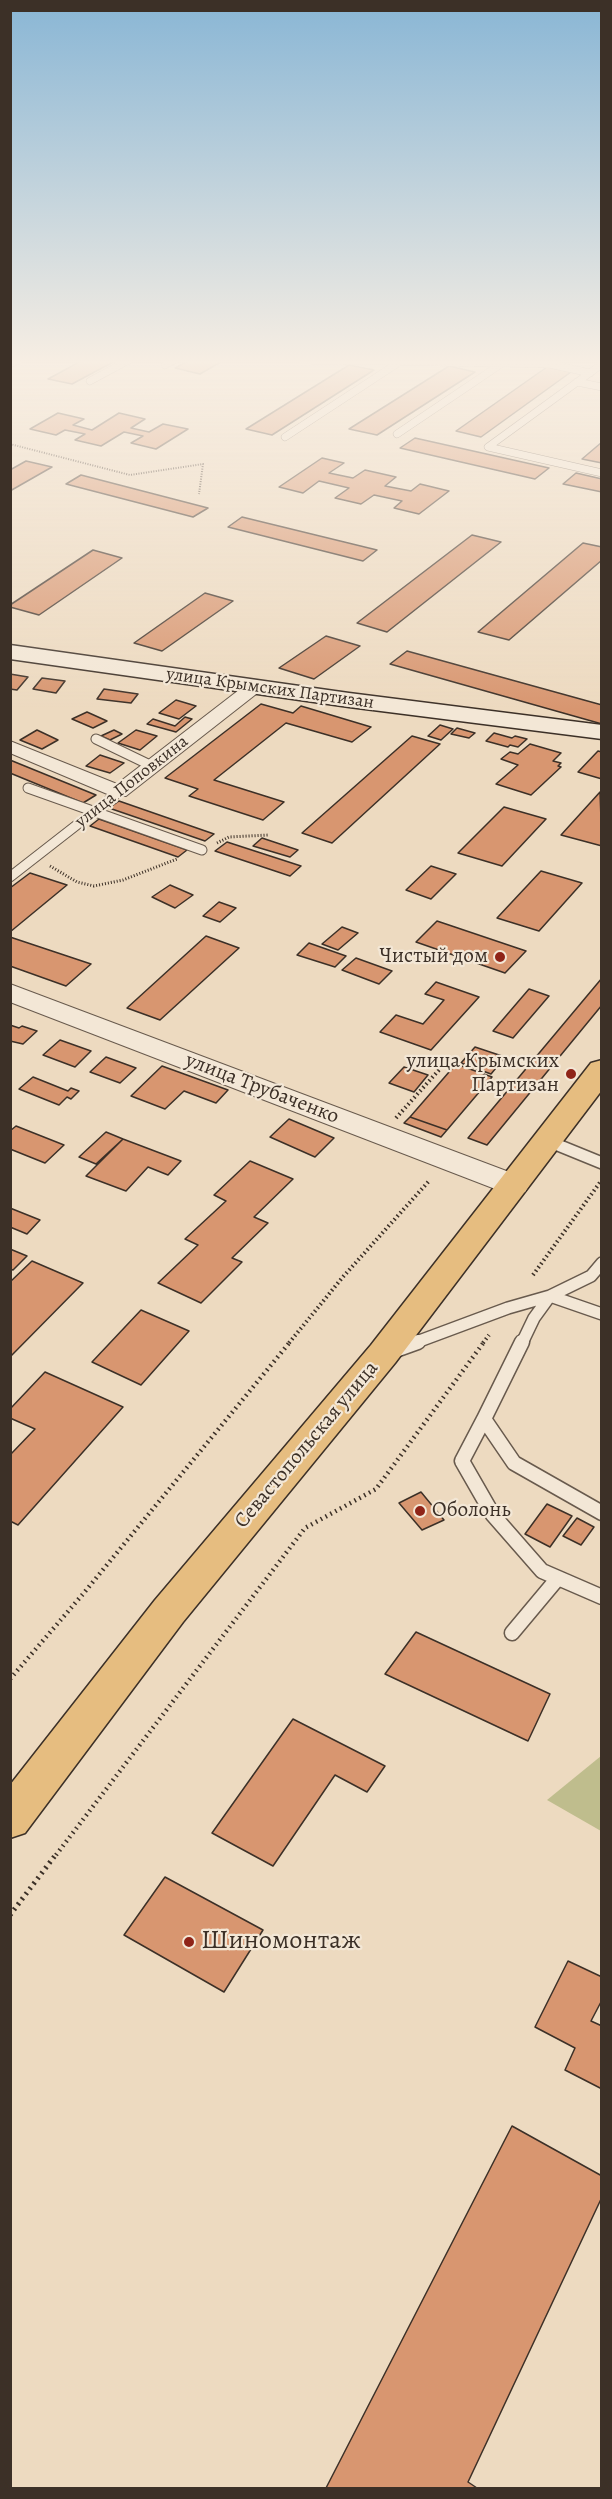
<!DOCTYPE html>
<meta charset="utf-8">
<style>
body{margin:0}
#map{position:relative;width:612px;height:2499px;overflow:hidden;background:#eddac0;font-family:Alegreya,serif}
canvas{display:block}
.frame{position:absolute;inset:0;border:12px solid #3c3027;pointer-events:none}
</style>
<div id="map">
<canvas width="612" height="2499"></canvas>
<div class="frame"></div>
</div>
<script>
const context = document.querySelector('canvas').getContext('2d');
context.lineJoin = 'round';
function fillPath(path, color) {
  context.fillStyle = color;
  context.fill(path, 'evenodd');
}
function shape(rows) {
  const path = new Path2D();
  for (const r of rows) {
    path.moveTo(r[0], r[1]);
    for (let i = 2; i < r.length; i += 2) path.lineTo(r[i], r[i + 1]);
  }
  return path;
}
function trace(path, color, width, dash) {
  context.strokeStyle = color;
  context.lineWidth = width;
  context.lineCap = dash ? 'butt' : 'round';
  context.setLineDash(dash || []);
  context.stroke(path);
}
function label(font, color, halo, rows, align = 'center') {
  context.font = font + ' Alegreya,serif';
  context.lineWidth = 4.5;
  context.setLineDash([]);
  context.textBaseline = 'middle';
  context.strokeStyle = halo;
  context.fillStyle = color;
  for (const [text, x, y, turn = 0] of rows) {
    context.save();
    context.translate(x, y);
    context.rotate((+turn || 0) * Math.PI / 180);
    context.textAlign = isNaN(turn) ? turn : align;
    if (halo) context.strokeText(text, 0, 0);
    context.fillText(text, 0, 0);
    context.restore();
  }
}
const green = shape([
 [601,1756,601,1831,547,1800]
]);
const building = shape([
 [83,360,117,360,72,384,48,379,83,360],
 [190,360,224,360,200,374,175,368,190,360],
 [349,365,374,370,272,435,246,429,349,365],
 [449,366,475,372,377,435,349,429,449,366],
 [547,367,571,372,481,437,456,431,547,367],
 [58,413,84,419,73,425,92,430,119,413,145,419,131,428,149,432,163,424,188,429,156,449,131,443,143,436,124,432,101,446,75,440,85,434,65,430,56,435,30,429,58,413],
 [415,438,549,468,535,479,400,448,415,438],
 [602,442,602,463,582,459,602,442],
 [322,458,344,463,329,473,353,478,365,470,396,477,385,486,411,491,420,484,449,491,419,514,394,508,402,501,374,495,361,504,335,498,349,488,319,481,303,493,279,487,322,458],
 [26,461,52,467,10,491,10,470,26,461],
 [576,473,602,479,602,492,563,484,576,473],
 [81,475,208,508,193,517,66,484,81,475],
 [242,517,377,550,363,561,228,527,242,517],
 [472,535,501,542,387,632,357,623,472,535],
 [583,543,602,547,602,560,509,640,478,632,583,543],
 [93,550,122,558,39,615,10,607,10,605,93,550],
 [205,593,233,601,162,651,134,643,205,593],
 [326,636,360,646,314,679,279,668,326,636],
 [407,651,602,705,602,724,390,664,407,651],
 [10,674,28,677,17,690,10,689,10,674],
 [42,678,65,681,56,693,33,689,42,678],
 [104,689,138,694,131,703,97,699,104,689],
 [176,700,196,706,179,719,159,713,176,700],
 [261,704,293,713,301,706,371,727,352,742,286,723,214,780,284,802,263,820,189,796,198,789,165,778,261,704],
 [87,712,107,721,93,728,72,719,87,712],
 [185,717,192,719,176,732,147,724,153,719,175,726,185,717],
 [440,725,453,729,441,740,428,736,440,725],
 [457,728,475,733,469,738,451,734,457,728],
 [37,730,58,740,42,749,20,740,37,730],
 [114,730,122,734,110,740,101,736,114,730],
 [136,730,157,736,140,750,118,743,136,730],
 [494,733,512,738,515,736,527,739,518,747,510,745,508,747,486,741,494,733],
 [412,736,440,744,332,843,302,833,412,736],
 [530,744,561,753,553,761,561,763,558,766,561,767,531,795,496,784,518,765,501,759,510,752,518,754,530,744],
 [598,751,602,752,602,779,578,772,598,751],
 [100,755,124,763,110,773,86,766,100,755],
 [10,760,96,795,83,803,10,773,10,760],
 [600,792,602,846,561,835,600,792],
 [119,801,214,834,205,841,109,808,119,801],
 [504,807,546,819,502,866,458,853,504,807],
 [99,819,187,850,178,857,90,826,99,819],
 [262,838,298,850,290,857,253,846,262,838],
 [227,842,301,866,290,876,215,851,227,842],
 [431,866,456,874,431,899,406,890,431,866],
 [541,871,582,883,539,931,497,918,541,871],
 [30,873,67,885,10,932,10,888,30,873],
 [170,885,193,895,175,908,152,897,170,885],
 [219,902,236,908,220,922,203,916,219,902],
 [437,921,526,951,505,973,416,942,437,921],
 [342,927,358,933,338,950,322,944,342,927],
 [206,936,239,948,160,1020,127,1008,206,936],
 [10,937,91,964,66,986,10,966,10,937],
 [309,943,346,956,335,967,297,955,309,943],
 [356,958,392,971,379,984,342,970,356,958],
 [602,978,602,1005,487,1145,468,1138,602,978],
 [436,982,479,997,431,1050,380,1032,396,1015,423,1024,444,1000,425,994,436,982],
 [529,989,549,996,513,1038,493,1031,529,989],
 [10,1025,19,1028,22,1026,37,1031,23,1044,10,1041,10,1025],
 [60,1040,91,1051,75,1067,43,1055,60,1040],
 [475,1047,505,1057,491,1074,461,1063,475,1047],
 [106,1057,136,1068,120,1083,90,1072,106,1057],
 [456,1064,492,1077,447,1130,410,1117,456,1064],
 [162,1066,228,1090,216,1103,184,1091,165,1109,131,1096,162,1066],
 [404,1067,428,1075,414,1092,389,1083,404,1067],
 [33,1077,68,1091,71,1088,79,1091,71,1099,67,1097,59,1105,19,1089,33,1077],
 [410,1117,447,1130,441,1137,404,1123,410,1117],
 [289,1119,334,1138,315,1157,270,1137,289,1119],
 [16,1126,64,1145,45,1163,10,1149,10,1131,16,1126],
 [106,1132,123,1139,96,1164,79,1157,106,1132],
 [123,1139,181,1161,168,1175,148,1167,126,1191,86,1176,123,1139],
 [250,1161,293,1179,254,1217,268,1223,232,1258,242,1262,201,1303,158,1283,198,1245,185,1239,226,1201,214,1195,250,1161],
 [10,1208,40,1220,27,1234,10,1227,10,1208],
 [10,1249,27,1256,13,1270,10,1269,10,1249],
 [32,1261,83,1283,10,1357,10,1282,32,1261],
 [141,1310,189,1331,141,1385,92,1362,141,1310],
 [45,1372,123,1407,18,1525,10,1521,10,1455,35,1429,10,1418,10,1409,45,1372],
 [421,1492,444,1520,422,1530,399,1503,421,1492],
 [547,1504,572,1516,550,1547,525,1534,547,1504],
 [577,1518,594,1527,581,1545,563,1536,577,1518],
 [416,1632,550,1694,528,1741,385,1674,416,1632],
 [293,1719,385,1766,367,1792,335,1775,273,1866,212,1833,293,1719],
 [165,1877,263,1930,224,1992,124,1935,165,1877],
 [568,1961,602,1977,602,2000,591,2021,602,2026,602,2089,565,2070,575,2048,535,2027,568,1961],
 [512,2126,602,2176,602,2197,468,2482,477,2488,326,2488,512,2126]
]);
const pathFar4 = shape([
 [10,444,130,475,203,464,199,494]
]);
const pathFar3 = shape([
 [217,843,229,837,269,835],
 [50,866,77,882,94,886,123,880,177,859]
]);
const pathFar2 = shape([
 [396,1118,447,1061,447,1052],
 [533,1275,601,1181],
 [289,1343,342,1278,429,1181],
 [483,1343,489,1335]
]);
const pathFar1 = shape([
 [10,1679,83,1594,290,1342],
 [56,1855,305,1528,376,1489,484,1342]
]);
const path = shape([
 [10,1915,57,1853]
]);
const serviceFar3 = shape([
 [302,360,550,364,590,373],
 [10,364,19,360],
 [602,364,488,447,602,473],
 [165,365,174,360],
 [90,381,129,360],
 [577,382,602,387],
 [397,434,501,364],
 [285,437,398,363]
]);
const serviceFar2 = shape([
 [96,739,152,766],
 [28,788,202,850],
 [10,877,119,792]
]);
const serviceFar1 = shape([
 [548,1141,602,1163],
 [414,1343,508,1308,550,1296,591,1276,602,1263],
 [522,1343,534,1318,550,1296,602,1314]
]);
const service = shape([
 [522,1342,484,1419,514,1463,602,1513],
 [393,1351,418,1342],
 [484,1419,462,1461,493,1515,542,1571,602,1597],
 [512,1633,558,1578]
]);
const minor = shape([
 [254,682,260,683,263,687,260,691,126,796,112,796,10,753,10,741,117,784,248,683,254,682]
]);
const tertiary = shape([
 [10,984,525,1178,529,1185,525,1192,514,1195,503,1192,10,1002,10,984]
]);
const secondary = shape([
 [10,645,349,693,602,725,602,739,349,707,10,659,10,645]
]);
const primary = shape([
 [602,1060,602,1090,395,1363,183,1622,25,1833,10,1838,10,1785,155,1600,371,1345,591,1063,602,1060]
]);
const markers = [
 [500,957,6,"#8f2418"],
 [571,1074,6,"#8f2418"],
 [420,1511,6,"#8f2418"],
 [189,1942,6,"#8f2418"]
];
const farStreetnames = [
 ["улица Крымских Партизан",270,689,8],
 ["улица Поповкина",132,782,-38]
];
const poiNames = [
 ["Чистый дом",488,957],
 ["улица Крымских",559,1062],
 ["Партизан",559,1086],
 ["Оболонь",432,1511,"left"]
];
const streetNames = [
 ["улица Трубаченко",262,1089,21],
 ["Севастопольская улица",307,1445,-50]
];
const nearPoinames = [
 ["Шиномонтаж",201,1942]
];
fillPath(green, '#bfbd8d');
fillPath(building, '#d89670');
trace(building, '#3c3027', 1.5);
trace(serviceFar3, '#685a4d', 8);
trace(serviceFar2, '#685a4d', 11);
trace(serviceFar1, '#685a4d', 14);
trace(service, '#685a4d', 17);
trace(minor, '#685a4d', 2);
trace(tertiary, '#685a4d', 2);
trace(secondary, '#3c3027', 3);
trace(primary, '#3c3027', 3);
trace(pathFar4, '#3c3027', 2, [1, 1.5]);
trace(pathFar3, '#3c3027', 3, [1, 2]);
trace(pathFar2, '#3c3027', 4, [1.5, 3]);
trace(pathFar1, '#3c3027', 4.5, [1.5, 4]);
trace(path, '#3c3027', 5, [2, 4.5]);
trace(serviceFar3, '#f3e7d6', 7);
trace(serviceFar2, '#f3e7d6', 9);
trace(serviceFar1, '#f3e7d6', 11);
trace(service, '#f3e7d6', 14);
fillPath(minor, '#f3e7d6');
fillPath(tertiary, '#f3e7d6');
fillPath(secondary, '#f3e7d6');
fillPath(primary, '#e6bd80');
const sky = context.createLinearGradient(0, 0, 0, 710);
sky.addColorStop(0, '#89b6d5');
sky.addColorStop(0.51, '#f7eee3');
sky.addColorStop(1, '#f7eee300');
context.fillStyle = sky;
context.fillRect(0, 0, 612, 710);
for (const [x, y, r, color] of markers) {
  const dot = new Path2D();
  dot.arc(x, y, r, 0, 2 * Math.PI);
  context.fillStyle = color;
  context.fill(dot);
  trace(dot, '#f3e7d6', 2);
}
label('18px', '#3c3027', '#f3e7d6', farStreetnames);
label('21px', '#3c3027', '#f3e7d6', poiNames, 'right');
label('21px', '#3c3027', '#f3e7d6', streetNames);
label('26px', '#3c3027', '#f3e7d6', nearPoinames, 'left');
</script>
